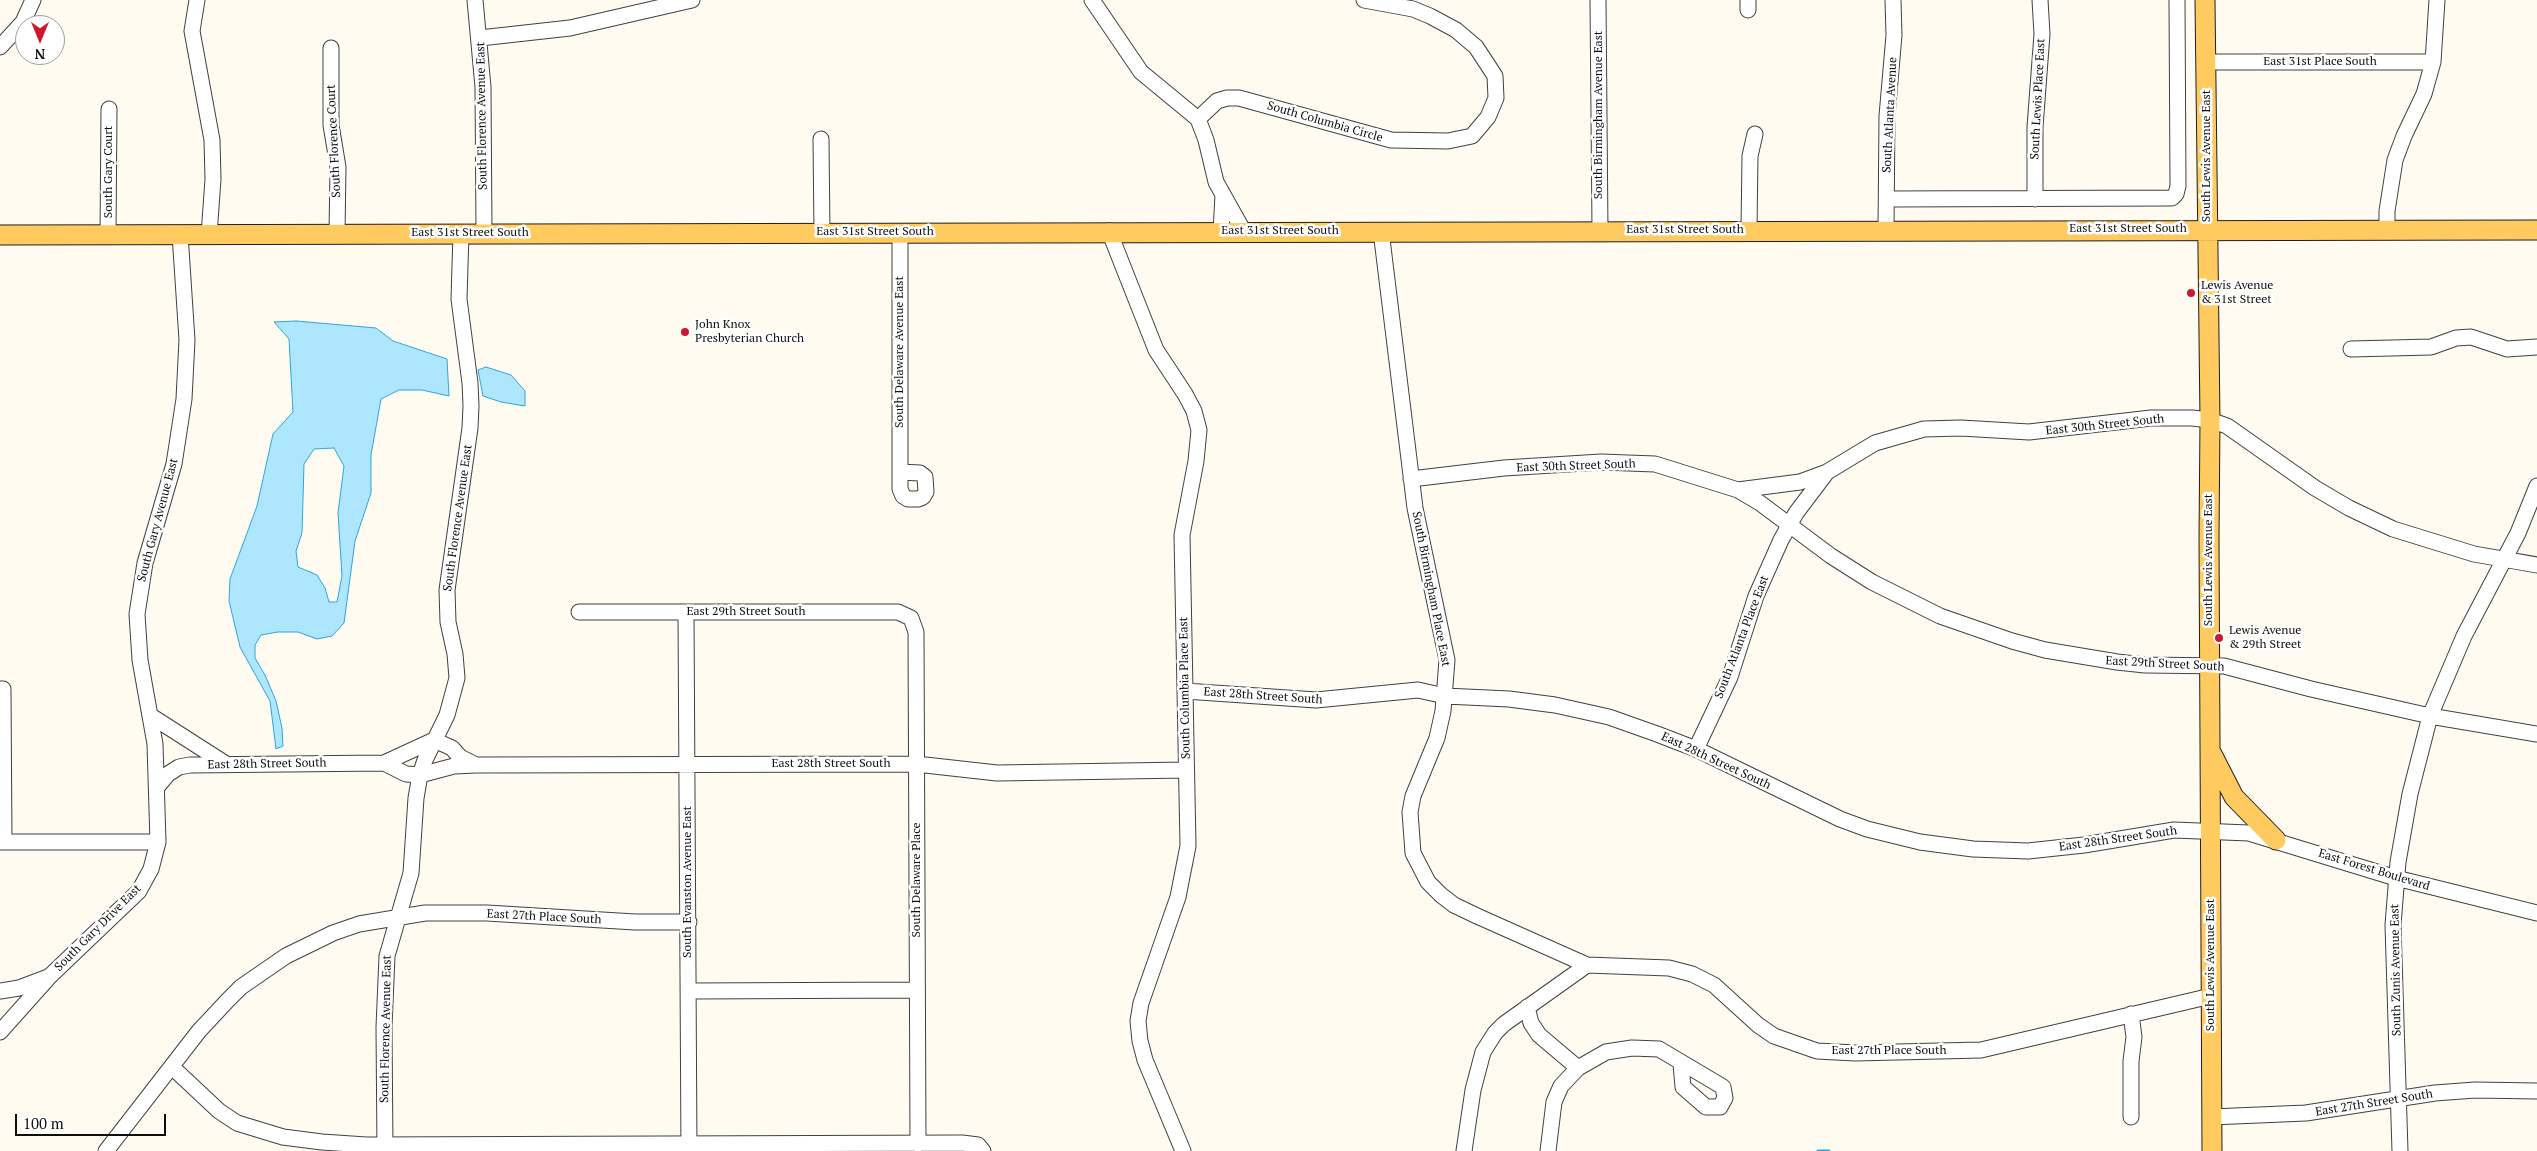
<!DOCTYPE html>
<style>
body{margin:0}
#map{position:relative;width:2537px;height:1151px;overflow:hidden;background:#fffbf0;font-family:"PT Serif",serif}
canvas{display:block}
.north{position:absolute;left:15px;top:15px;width:50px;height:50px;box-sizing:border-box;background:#fff;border:1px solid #9f9f9f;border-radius:50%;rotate:180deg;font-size:14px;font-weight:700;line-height:20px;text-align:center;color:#0e0e0e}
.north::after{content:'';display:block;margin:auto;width:18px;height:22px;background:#ce172f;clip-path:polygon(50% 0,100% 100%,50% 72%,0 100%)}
.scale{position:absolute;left:15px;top:1114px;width:151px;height:22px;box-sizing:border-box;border:2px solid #0e0e0e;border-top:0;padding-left:6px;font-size:15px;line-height:18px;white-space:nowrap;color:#0e0e0e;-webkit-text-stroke:4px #fff;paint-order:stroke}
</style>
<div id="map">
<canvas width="2537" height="1151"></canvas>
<div class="north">N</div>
<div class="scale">100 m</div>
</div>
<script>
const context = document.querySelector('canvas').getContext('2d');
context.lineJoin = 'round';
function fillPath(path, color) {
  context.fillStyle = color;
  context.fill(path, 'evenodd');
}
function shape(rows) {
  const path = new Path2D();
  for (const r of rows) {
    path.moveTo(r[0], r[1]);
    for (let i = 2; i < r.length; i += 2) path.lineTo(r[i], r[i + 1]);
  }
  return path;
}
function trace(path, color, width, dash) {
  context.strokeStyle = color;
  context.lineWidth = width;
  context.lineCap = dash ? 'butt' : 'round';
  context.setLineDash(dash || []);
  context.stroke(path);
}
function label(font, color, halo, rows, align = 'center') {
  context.font = font + ' "PT Serif",serif';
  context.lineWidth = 5;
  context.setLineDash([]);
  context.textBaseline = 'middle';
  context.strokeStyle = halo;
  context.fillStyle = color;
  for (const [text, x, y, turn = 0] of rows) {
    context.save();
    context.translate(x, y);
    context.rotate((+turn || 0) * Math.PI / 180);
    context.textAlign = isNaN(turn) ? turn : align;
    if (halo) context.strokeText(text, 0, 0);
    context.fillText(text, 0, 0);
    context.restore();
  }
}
const water = shape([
 [296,321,376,328,393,341,447,359,449,396,422,390,399,390,381,399,371,455,371,493,355,541,344,623,332,636,317,639,298,632,278,632,261,635,255,645,255,658,265,675,276,701,282,728,283,746,276,749,270,701,240,647,229,601,230,579,257,506,273,434,293,412,289,339,274,322,296,321],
 [334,448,344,466,338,513,342,576,337,602,329,602,325,588,317,575,298,567,296,551,302,533,304,464,314,449,334,448],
 [486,367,511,375,525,391,525,406,501,402,483,396,478,370,486,367]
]);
const stream = shape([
 [1818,1151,1829,1151]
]);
const minor = shape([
 [197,0,192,31,212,140,213,179,209,235],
 [475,0,483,87,484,233],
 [1092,0,1141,72,1198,119,1217,101,1227,98,1239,98,1391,140,1448,141,1472,136,1488,117,1496,98,1495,76,1476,47,1456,30,1430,16,1413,9,1364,0],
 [1598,0,1600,230],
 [1748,10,1748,0],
 [480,38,570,28,692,0],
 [0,47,23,22,33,0],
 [331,48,331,125,338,167,337,234],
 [2206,62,2433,62],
 [1198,119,1206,140,1216,182,1244,232],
 [821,139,822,233],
 [1887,199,2172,198,2176,194,2178,186,2177,0],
 [2035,199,2035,127,2042,34,2040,0],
 [1886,229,1887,116,1894,35,1893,0],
 [2387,229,2387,211,2395,160,2404,136,2424,94,2433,62,2437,0],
 [1749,230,1750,156,1755,134],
 [1109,231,1156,350,1185,394,1194,411,1199,430,1196,461,1182,535,1188,846,1178,897,1141,1003,1138,1021,1140,1041,1145,1060,1183,1151],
 [1381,231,1415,508,1447,660,1443,711,1437,738,1413,796,1410,812,1413,853,1428,882,1441,895,1454,905,1477,916,1587,965,1669,968,1692,974,1714,985,1758,1025,1774,1036,1817,1051,1855,1053,1981,1050,2211,996],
 [1221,232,1223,195],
 [900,233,900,489,903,496,908,499,918,499,923,497,926,492,925,477,920,473,900,472],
 [108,235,109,109],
 [2351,349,2431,347,2456,338,2471,337,2507,349,2537,347],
 [1411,479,1504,468,1601,462,1655,464,1738,490,1760,503,1831,556,1872,582,1940,616,2012,641,2045,650,2117,662,2145,665,2224,666,2311,689,2430,716,2537,734],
 [1738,490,1800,482,1827,472,1875,443,1924,429,1961,428,2029,432,2151,418,2192,418,2210,420,2227,426,2315,488,2349,508,2393,529,2474,554,2537,565],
 [579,612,898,612,911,618,916,632,918,1144],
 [686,613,689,1151],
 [0,689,3,689,4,842],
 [1185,691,1316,700,1418,690,1445,696,1509,699,1555,705,1609,717,1657,734,1696,749,1840,819,1867,829,1920,842,1973,849,2028,851,2084,845,2174,830,2249,833,2396,878,2537,913],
 [151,716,226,764],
 [1696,749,1730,677,1756,596,1781,540,1796,513,1827,472],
 [384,763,406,774,420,775,454,766,476,765,916,764,997,773,1186,770],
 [158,786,168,774,179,767,190,765,384,763,434,740,452,748,460,757,476,765],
 [0,842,158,842],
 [0,991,19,988,48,977],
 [689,991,917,990],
 [1527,1007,1531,1023,1539,1035,1578,1068],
 [2131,1014,2134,1037,2131,1061,2131,1117],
 [0,1032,50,976,139,891,151,869,158,842,155,744,140,660,137,614,145,563,174,464,184,399,187,340,180,234],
 [172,1067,219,1111,237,1123,283,1137,322,1142,366,1145,962,1143,978,1145,983,1151],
 [2211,1117,2306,1113,2435,1093,2475,1090,2537,1091],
 [106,1151,199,1031,228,1000,241,987,286,956,333,933,359,924,425,913,487,913,635,922,689,922],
 [385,1151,384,1027,387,956,411,873,416,798,420,775,425,760,447,715,457,678,455,654,448,622,447,590,470,428,471,406,470,383,459,299,461,233],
 [1464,1151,1473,1090,1483,1052,1495,1033,1504,1024,1587,965],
 [1548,1151,1554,1102,1561,1086,1578,1068,1606,1052,1632,1048,1659,1049,1723,1087,1725,1098,1720,1107,1706,1107,1683,1087,1681,1064],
 [2400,1151,2393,925,2398,862,2410,794,2430,716,2464,636,2518,533,2537,486]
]);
const major = shape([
 [2205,0,2210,420,2209,538,2212,1151],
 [0,235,2537,230],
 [2212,754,2234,797,2276,840]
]);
const markers = [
 [2191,293,5,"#ce172f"],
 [685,332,5,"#ce172f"],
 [2219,638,5,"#ce172f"]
];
const streetNames = [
 ["East 31st Place South",2320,62],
 ["South Lewis Place East",2038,99,-87],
 ["South Birmingham Avenue East",1599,115,-90],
 ["South Atlanta Avenue",1890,115,-87],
 ["South Florence Avenue East",482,116,-91],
 ["South Columbia Circle",1325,122,16],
 ["South Florence Court",334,141,-93],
 ["South Lewis Avenue East",2207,156,-90],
 ["South Gary Court",109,172,-90],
 ["East 31st Street South",2128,229],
 ["East 31st Street South",1685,230],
 ["East 31st Street South",1280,231],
 ["East 31st Street South",875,232],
 ["East 31st Street South",470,233],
 ["South Delaware Avenue East",900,352,-90],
 ["East 30th Street South",2105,425,-6],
 ["East 30th Street South",1576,466,-2],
 ["South Florence Avenue East",458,518,-82],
 ["South Gary Avenue East",158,520,-75],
 ["South Lewis Avenue East",2209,560,-90],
 ["South Birmingham Place East",1431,589,79],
 ["East 29th Street South",746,612],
 ["South Atlanta Place East",1742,637,-69],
 ["East 29th Street South",2165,664,3],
 ["South Columbia Place East",1185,688,-91],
 ["East 28th Street South",1263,696,4],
 ["East 28th Street South",1716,761,25],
 ["East 28th Street South",267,764,-1],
 ["East 28th Street South",831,764],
 ["East 28th Street South",2118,839,-8],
 ["East Forest Boulevard",2374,870,17],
 ["South Delaware Place",917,880,-90],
 ["South Evanston Avenue East",688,882,-90],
 ["East 27th Place South",544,917,3],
 ["South Gary Drive East",98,928,-45],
 ["South Lewis Avenue East",2211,965,-90],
 ["South Zunis Avenue East",2396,970,-91],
 ["South Florence Avenue East",386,1029,-89],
 ["East 27th Place South",1889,1051],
 ["East 27th Street South",2374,1103,-9]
];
const poiNames = [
 ["Lewis Avenue",2201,286],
 ["& 31st Street",2201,300],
 ["John Knox",695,325],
 ["Presbyterian Church",695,339],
 ["Lewis Avenue",2229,631],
 ["& 29th Street",2229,645]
];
fillPath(water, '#aee6fd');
trace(water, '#2da5dc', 1);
trace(stream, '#2da5dc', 3);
trace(minor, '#414141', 17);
trace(major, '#1f1f1f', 21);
trace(minor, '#fff', 15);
trace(major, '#ffcb60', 19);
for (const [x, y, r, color] of markers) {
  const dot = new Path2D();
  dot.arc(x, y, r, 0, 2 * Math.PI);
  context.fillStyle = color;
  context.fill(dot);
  trace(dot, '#fff', 2);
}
label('12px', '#0e0e0e', '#fff', streetNames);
label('12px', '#0e0e0e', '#fff', poiNames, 'left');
</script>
